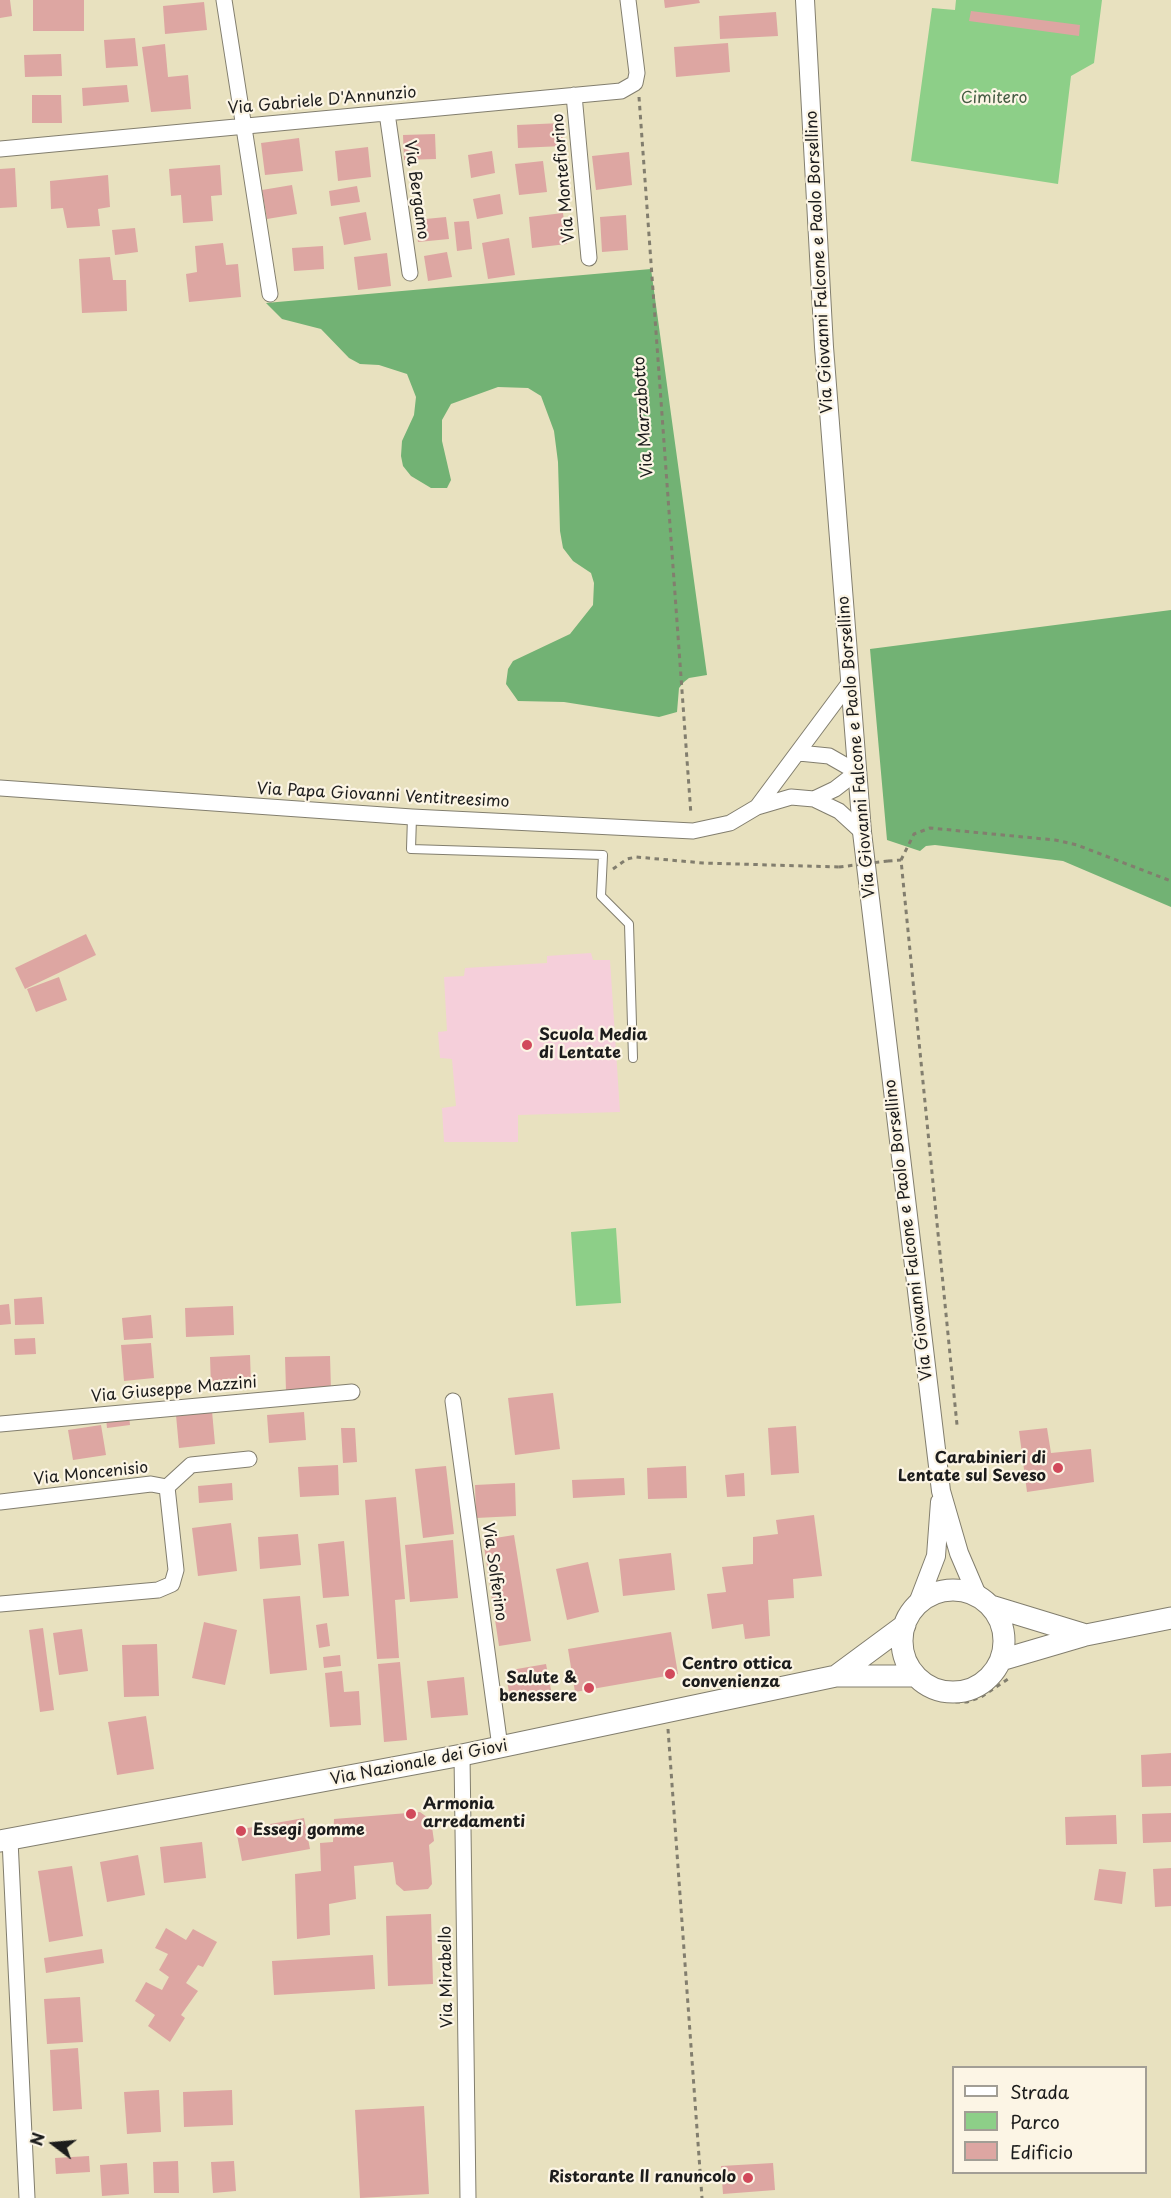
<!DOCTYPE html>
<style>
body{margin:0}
#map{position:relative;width:1171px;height:2198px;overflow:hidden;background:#e8e1bf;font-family:"Playpen Sans",sans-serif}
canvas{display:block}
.legend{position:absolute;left:952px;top:2066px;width:195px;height:108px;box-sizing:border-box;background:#fcf5e5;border:2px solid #a29e95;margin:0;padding:8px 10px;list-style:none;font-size:18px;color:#1c1c1c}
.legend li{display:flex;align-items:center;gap:12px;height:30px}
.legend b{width:30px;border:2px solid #a29e95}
.north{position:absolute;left:24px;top:2114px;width:60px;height:60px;-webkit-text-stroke:4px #fcf5e5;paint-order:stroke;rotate:286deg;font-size:16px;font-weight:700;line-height:24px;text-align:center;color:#1c1c1c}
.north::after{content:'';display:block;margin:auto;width:21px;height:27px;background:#1c1c1c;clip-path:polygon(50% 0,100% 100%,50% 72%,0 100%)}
</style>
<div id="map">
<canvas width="1171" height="2198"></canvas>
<ul class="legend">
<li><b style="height:8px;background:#fff"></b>Strada</li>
<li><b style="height:16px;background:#8dcf88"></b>Parco</li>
<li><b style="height:16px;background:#dda6a2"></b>Edificio</li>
</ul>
<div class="north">N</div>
</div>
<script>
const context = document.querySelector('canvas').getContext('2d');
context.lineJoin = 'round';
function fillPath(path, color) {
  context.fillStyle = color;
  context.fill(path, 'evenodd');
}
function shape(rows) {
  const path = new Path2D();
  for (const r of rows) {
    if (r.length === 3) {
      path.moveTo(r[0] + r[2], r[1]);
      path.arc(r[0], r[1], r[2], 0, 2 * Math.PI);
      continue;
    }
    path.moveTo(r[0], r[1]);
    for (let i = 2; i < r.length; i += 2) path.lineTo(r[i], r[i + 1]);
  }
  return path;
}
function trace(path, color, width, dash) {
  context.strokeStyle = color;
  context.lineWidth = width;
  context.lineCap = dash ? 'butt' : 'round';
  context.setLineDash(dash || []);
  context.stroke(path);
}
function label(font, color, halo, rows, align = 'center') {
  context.font = font + ' "Playpen Sans",sans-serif';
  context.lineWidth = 4.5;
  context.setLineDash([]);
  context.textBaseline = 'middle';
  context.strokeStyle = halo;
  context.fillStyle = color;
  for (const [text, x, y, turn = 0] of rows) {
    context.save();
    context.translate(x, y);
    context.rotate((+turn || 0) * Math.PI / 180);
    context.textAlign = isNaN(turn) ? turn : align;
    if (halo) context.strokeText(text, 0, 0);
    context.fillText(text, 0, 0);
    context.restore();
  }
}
const built = shape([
 [591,953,593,960,610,960,620,1112,518,1115,518,1142,444,1142,442,1108,456,1106,452,1059,440,1058,438,1032,447,1031,444,977,464,976,465,968,547,963,547,956]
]);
const green = shape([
 [956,0,1102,0,1094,63,1071,76,1058,184,911,161,932,8,955,10],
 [616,1228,621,1303,576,1306,571,1232]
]);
const forest = shape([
 [651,269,707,675,689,678,684,682,679,688,677,712,659,717,564,702,518,701,506,684,508,669,513,661,570,634,593,605,594,583,591,573,573,561,563,548,560,531,558,462,554,431,541,396,528,388,498,387,451,404,442,420,442,441,451,480,447,488,431,488,411,476,403,466,401,456,402,441,414,415,416,397,407,374,379,365,360,364,349,358,321,329,282,319,266,303],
 [1171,610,1171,907,1063,861,935,845,926,846,920,851,887,840,870,649]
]);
const building = shape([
 [0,0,10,0,12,16,0,18],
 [33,0,84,0,84,31,33,31],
 [664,0,699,0,700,3,665,8],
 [204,2,207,30,165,34,163,6],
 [971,11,1080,25,1079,36,969,21],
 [776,12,778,36,720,39,719,16],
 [135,38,138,66,106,68,104,40],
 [728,43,730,72,676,77,674,47],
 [165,44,168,77,188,75,191,109,151,112,142,47],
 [61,54,62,76,25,77,24,55],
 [127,85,129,102,83,106,82,88],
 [32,95,61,95,62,123,32,123],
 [562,123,563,146,518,148,517,125],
 [435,134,436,159,404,160,403,135],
 [299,138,303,171,265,175,261,143],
 [368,147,371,177,338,181,335,151],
 [492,151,495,173,471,178,468,155],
 [629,152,632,185,596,190,592,156],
 [543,161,547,192,519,195,515,164],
 [220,165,222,195,211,196,213,221,183,223,181,195,171,196,169,169],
 [15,168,17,207,0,208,0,169],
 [108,175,110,207,98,209,100,226,67,228,63,208,51,209,50,181],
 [292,185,297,214,267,219,262,190],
 [357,186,360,202,331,206,329,191],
 [500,194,503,214,477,219,473,199],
 [366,212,371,240,344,245,339,217],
 [563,213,567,244,532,248,529,217],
 [626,215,628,250,602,252,600,217],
 [446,217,449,239,418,242,415,220],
 [469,221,472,249,457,251,454,222],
 [135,228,138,252,115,255,112,230],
 [509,238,515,275,488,279,482,243],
 [223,243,226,265,238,264,241,297,189,302,186,274,197,272,195,246],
 [323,246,324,269,294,271,292,248],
 [447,252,452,277,428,281,424,256],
 [387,253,391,286,358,290,354,257],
 [110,257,113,280,126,280,127,311,82,313,79,259],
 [86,934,96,955,25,989,15,968],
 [59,977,67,1000,36,1012,27,989],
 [42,1297,44,1324,15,1325,14,1299],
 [9,1304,11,1324,0,1325,0,1305],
 [233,1306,234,1335,186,1337,185,1308],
 [151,1315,153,1338,124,1340,122,1318],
 [35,1338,36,1354,15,1355,14,1339],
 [151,1343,154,1378,124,1381,121,1345],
 [250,1355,251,1384,211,1386,210,1357],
 [330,1356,331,1390,286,1391,285,1357],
 [553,1393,560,1449,515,1455,508,1398],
 [212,1411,215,1444,179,1448,176,1415],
 [304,1412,306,1440,269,1443,267,1415],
 [129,1415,130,1425,107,1428,106,1418],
 [101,1425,106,1455,73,1460,68,1430],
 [796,1426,799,1473,771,1475,768,1428],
 [341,1428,355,1428,357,1462,343,1463],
 [1047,1428,1051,1453,1091,1449,1094,1482,1027,1492,1019,1431],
 [338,1465,339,1495,300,1497,298,1467],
 [446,1466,454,1534,423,1538,415,1469],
 [686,1466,687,1498,648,1499,647,1468],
 [744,1473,745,1496,727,1497,725,1475],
 [624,1478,625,1495,573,1498,572,1480],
 [232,1483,233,1500,199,1503,198,1486],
 [515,1483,516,1516,476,1518,475,1485],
 [396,1497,405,1599,395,1600,399,1658,377,1659,365,1500],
 [814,1515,822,1576,793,1579,794,1598,768,1600,770,1636,745,1639,743,1624,712,1629,707,1594,726,1592,722,1567,753,1564,753,1537,778,1534,776,1520],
 [231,1523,237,1571,198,1576,192,1528],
 [298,1534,301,1565,260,1569,258,1537],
 [514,1535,531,1641,499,1646,483,1540],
 [453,1540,458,1598,410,1602,405,1545],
 [344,1541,349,1596,323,1598,318,1544],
 [671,1553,675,1590,623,1596,619,1559],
 [588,1562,599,1612,567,1620,556,1569],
 [300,1596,307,1670,270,1674,263,1599],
 [204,1622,237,1630,225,1685,192,1678],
 [327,1623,330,1646,319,1648,316,1625],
 [43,1628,54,1710,40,1712,29,1630],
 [82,1629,88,1671,59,1675,53,1633],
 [671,1632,678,1674,575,1692,568,1649],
 [157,1644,159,1696,124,1697,122,1645],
 [340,1655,341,1666,324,1668,323,1657],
 [400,1662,407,1740,384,1742,378,1664],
 [546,1664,552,1695,511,1702,505,1671],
 [342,1671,344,1692,359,1691,361,1725,330,1727,325,1673],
 [464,1677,468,1715,431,1718,427,1681],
 [146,1716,154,1769,117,1775,108,1722],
 [1171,1753,1171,1786,1142,1787,1141,1755],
 [420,1812,431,1820,434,1841,429,1845,432,1884,428,1889,404,1891,396,1884,393,1862,354,1866,356,1899,329,1904,330,1935,297,1939,295,1874,321,1871,320,1843,333,1842,334,1819],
 [1171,1813,1171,1842,1143,1843,1142,1814],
 [1116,1815,1117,1844,1066,1845,1065,1817],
 [304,1818,310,1849,242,1861,236,1830],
 [202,1842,206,1878,164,1883,160,1847],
 [138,1855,145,1895,107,1902,100,1862],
 [72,1866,83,1936,49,1942,38,1871],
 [1171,1868,1171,1906,1155,1907,1153,1869],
 [1099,1869,1126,1872,1122,1904,1094,1900],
 [431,1914,433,1984,388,1986,386,1916],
 [166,1928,186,1940,193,1929,217,1942,203,1967,198,1965,186,1983,198,1991,181,2015,185,2018,170,2042,148,2026,155,2015,135,2001,146,1982,162,1990,169,1977,159,1970,168,1954,155,1948],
 [102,1949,104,1963,46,1973,44,1958],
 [373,1955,375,1989,274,1995,272,1961],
 [80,1997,83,2042,47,2044,44,1999],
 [78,2048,82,2109,53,2111,50,2050],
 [159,2090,161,2132,127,2134,124,2092],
 [232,2090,233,2125,184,2127,183,2092],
 [424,2106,429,2194,360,2198,355,2110],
 [89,2156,90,2172,56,2174,55,2158],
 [178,2161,179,2193,154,2193,153,2162],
 [234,2161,236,2191,213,2193,211,2162],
 [127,2163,129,2194,102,2196,100,2165],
 [773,2163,775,2190,723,2194,721,2166]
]);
const path = shape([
 [639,97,691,815],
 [901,860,914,834,930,828,1055,840,1077,845,1171,881],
 [888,861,901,860,957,1425],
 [613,869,627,859,636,857,703,863,839,867],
 [921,1692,952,1702,967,1702,981,1697,1008,1679],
 [668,1729,702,2198]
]);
const service = shape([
 [412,817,411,849,603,855,601,896,629,924,633,1058]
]);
const minor = shape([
 [224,0,270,294],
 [574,95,589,258],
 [387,113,410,273],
 [0,149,621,91,635,83,637,73,628,0],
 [799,753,829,756,857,772,835,789,814,799],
 [0,788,412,817,693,831,730,823,757,807,791,797,814,799,839,811,862,832],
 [757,807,850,682],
 [453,1401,500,1747],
 [0,1424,352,1392],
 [167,1487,191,1465,249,1459],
 [0,1502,151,1484,167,1487],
 [0,1604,158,1590,172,1584,176,1570,167,1487],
 [462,1755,468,2198],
 [10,1840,27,2198]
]);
const tertiary = shape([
 [805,0,824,347,862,832,941,1491,959,1553,977,1595],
 [918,1603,936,1556,940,1502]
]);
const secondary = shape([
 [953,1641,51],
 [991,1606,1086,1635],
 [1001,1660,1086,1635,1171,1618],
 [836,1676,905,1625],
 [0,1841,462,1755,836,1676,915,1676]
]);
const pathBridge = shape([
 [839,867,888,861]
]);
const markers = [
 [527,1045,6,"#d1495b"],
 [1058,1468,6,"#d1495b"],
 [670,1674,6,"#d1495b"],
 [589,1688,6,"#d1495b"],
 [411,1814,6,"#d1495b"],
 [241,1831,6,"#d1495b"],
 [748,2178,6,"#d1495b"]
];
const parkNames = [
 ["Cimitero",994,99]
];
const streetNames = [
 ["Via Gabriele D'Annunzio",322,101,-5],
 ["Via Montefiorino",564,178,-95],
 ["Via Bergamo",416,190,82],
 ["Via Giovanni Falcone e Paolo Borsellino",820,262,-93],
 ["Via Marzabotto",644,417,-94],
 ["Via Giovanni Falcone e Paolo Borsellino",857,747,-95],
 ["Via Papa Giovanni Ventitreesimo",383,796,3],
 ["Via Giovanni Falcone e Paolo Borsellino",909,1230,-97],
 ["Via Giuseppe Mazzini",174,1390,-5],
 ["Via Moncenisio",91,1474,-6],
 ["Via Solferino",494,1572,82],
 ["Via Nazionale dei Giovi",419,1763,-11],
 ["Via Mirabello",447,1977,-91]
];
const poiNames = [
 ["Scuola Media",539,1036],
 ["di Lentate",539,1054],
 ["Carabinieri di",1046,1459,"right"],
 ["Lentate sul Seveso",1046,1477,"right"],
 ["Centro ottica",682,1665],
 ["convenienza",682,1683],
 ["Salute &",577,1679,"right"],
 ["benessere",577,1697,"right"],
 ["Armonia",423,1805],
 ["arredamenti",423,1823],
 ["Essegi gomme",253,1831],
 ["Ristorante Il ranuncolo",736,2178,"right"]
];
fillPath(built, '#f5cfda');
fillPath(green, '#8dcf88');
fillPath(forest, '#72b274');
fillPath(building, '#dda6a2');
trace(service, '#827e6e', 10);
trace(minor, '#827e6e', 17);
trace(tertiary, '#827e6e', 20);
trace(secondary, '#827e6e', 23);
trace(path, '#827e6e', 3, [4.5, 4.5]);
trace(service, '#fff', 8);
trace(minor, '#fff', 15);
trace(tertiary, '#fff', 18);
trace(secondary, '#fff', 21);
trace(pathBridge, '#827e6e', 3, [4.5, 4.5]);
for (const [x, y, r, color] of markers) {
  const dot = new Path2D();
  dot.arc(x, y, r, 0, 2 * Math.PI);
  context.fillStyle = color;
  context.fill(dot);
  trace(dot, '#fcf5e5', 2);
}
label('16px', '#445b42', '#fcf5e5', parkNames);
label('16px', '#1c1c1c', '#fcf5e5', streetNames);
label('bold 16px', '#1c1c1c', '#fcf5e5', poiNames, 'left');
</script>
